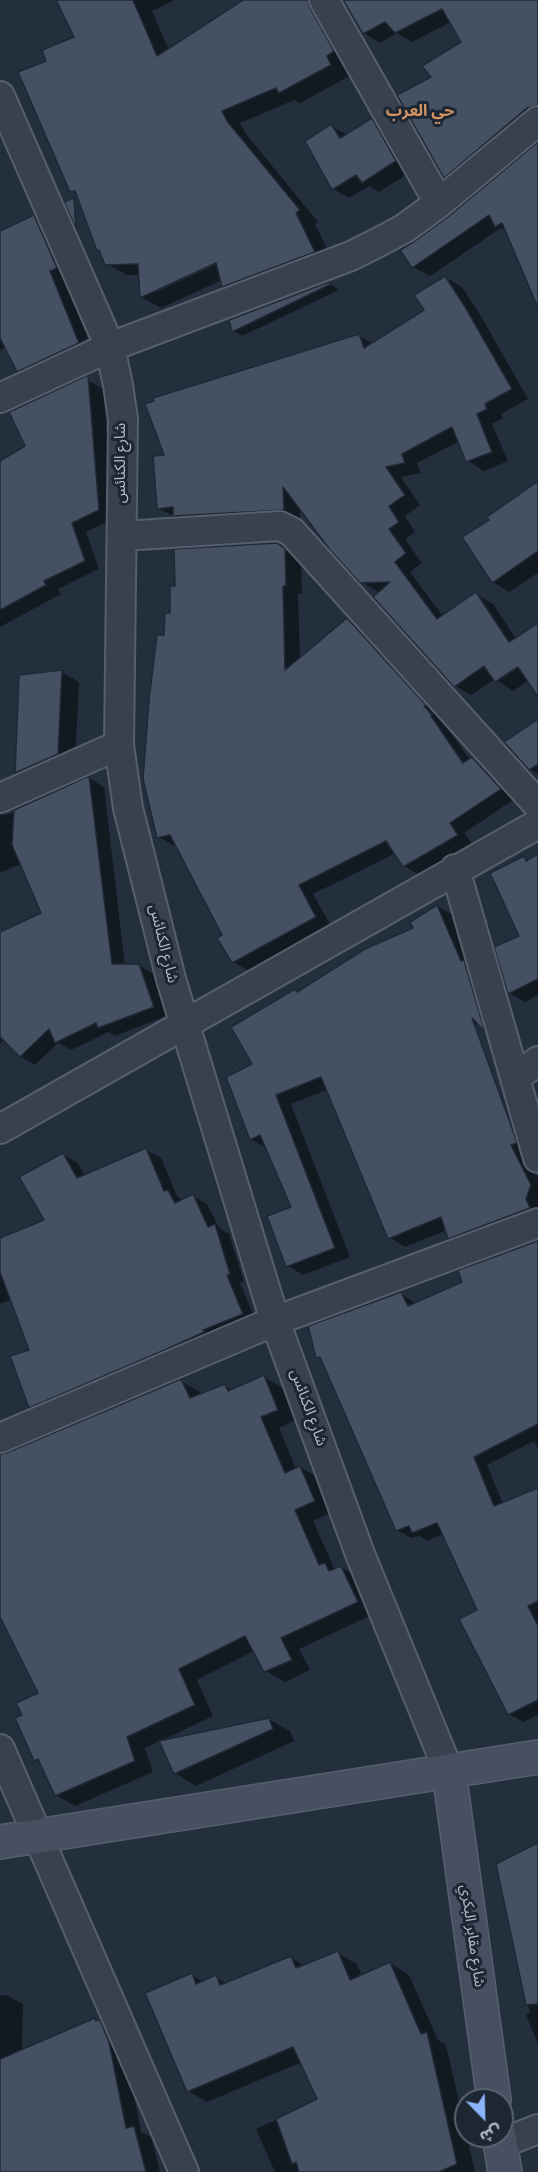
<!DOCTYPE html>
<meta charset="utf-8">
<style>
body{margin:0}
#map{position:relative;width:538px;height:2172px;overflow:hidden;background:#242f3e;font-family:Overpass,"Noto Sans Arabic",sans-serif}
canvas{display:block}
.north{position:absolute;left:454px;top:2088px;width:60px;height:60px;box-sizing:border-box;background:#1d2633;border:2px solid #59626f;border-radius:50%;rotate:157deg;font-size:16px;font-weight:700;line-height:24px;text-align:center;color:#b4bcc9}
.north::after{content:'';display:block;margin:auto;width:21px;height:27px;background:#8ab4f8;clip-path:polygon(50% 0,100% 100%,50% 72%,0 100%)}
</style>
<div id="map">
<canvas width="538" height="2172"></canvas>
<div class="north">ش</div>
</div>
<script>
const context = document.querySelector('canvas').getContext('2d');
context.lineJoin = 'round';
function fillPath(path, color) {
  context.fillStyle = color;
  context.fill(path, 'evenodd');
}
function shape(rows) {
  const path = new Path2D();
  for (const r of rows) {
    path.moveTo(r[0], r[1]);
    for (let i = 2; i < r.length; i += 2) path.lineTo(r[i], r[i + 1]);
  }
  return path;
}
function trace(path, color, width, dash) {
  context.strokeStyle = color;
  context.lineWidth = width;
  context.lineCap = dash ? 'butt' : 'round';
  context.setLineDash(dash || []);
  context.stroke(path);
}
function label(font, color, halo, rows, align = 'center') {
  context.font = font + ' Overpass,"Noto Sans Arabic",sans-serif';
  context.lineWidth = 6;
  context.setLineDash([]);
  context.textBaseline = 'middle';
  context.strokeStyle = halo;
  context.fillStyle = color;
  for (const [text, x, y, turn = 0] of rows) {
    context.save();
    context.translate(x, y);
    context.rotate((+turn || 0) * Math.PI / 180);
    context.textAlign = isNaN(turn) ? turn : align;
    if (halo) context.strokeText(text, 0, 0);
    context.fillText(text, 0, 0);
    context.restore();
  }
}
const shadow = shape([
 [58,0,175,0,152,11,169,50,246,0,317,0,353,62,346,68,350,76,300,103,294,100,240,123,246,134,318,222,315,224,334,263,242,298,223,286,222,280,161,308,141,297,140,275,127,275,107,264,101,251,99,250,78,195,71,191,48,62,76,37],
 [222,258,224,261,158,291,158,288],
 [345,0,538,0,538,123,461,186,445,177,434,78,463,42,451,22,412,42,397,33,380,43,364,33],
 [372,119,388,129,412,171,379,192,369,186,349,198,333,189,331,126,347,135],
 [538,144,538,292,508,232,501,228,430,276,413,267,450,217],
 [34,217,49,226,72,277,64,280,88,338,29,371,14,362,6,347,0,350,0,232],
 [445,277,462,287,482,318,528,399,501,414,503,418,492,424,508,461,484,471,468,461,460,441,417,463,421,473,401,477,420,505,405,516,415,532,405,539,422,563,410,572,443,616,476,594,493,604,516,639,538,624,538,695,528,681,513,691,495,679,471,695,454,685,380,593,361,582,300,507,300,519,191,525,158,508,166,456,359,336,374,344,426,311],
 [329,283,339,290,242,336,233,331],
 [89,381,103,389,114,519,86,532,99,569,58,589,61,594,0,627,0,463,27,447,11,414],
 [538,483,538,573,509,592,493,582,491,520],
 [276,544,301,559,302,594,298,594,300,660,347,620,363,629,447,725,446,726,470,760,472,759,488,768,516,798,464,833,473,845,420,875,404,866,396,853,313,894,331,926,249,971,233,962,224,936,177,845,175,846,159,837,165,637,177,587],
 [62,672,79,682,75,764,33,782,16,772,20,676],
 [538,721,538,774,530,769],
 [89,778,104,787,125,966,138,965,154,974,168,1015,115,1036,109,1032,71,1050,58,1043,35,1065,20,1056,4,1039,0,1044,0,933,43,914,22,863,0,873,0,815,7,815],
 [538,856,538,995,525,1002,509,993,521,937,524,858,529,861],
 [437,906,453,915,492,1015,463,1032,538,1178,538,1220,465,1247,449,1238,447,1230,405,1247,389,1237,327,1090,291,1104,350,1257,303,1275,287,1265,293,1208,268,1149,251,1139,228,1078,255,1064,295,990,299,992,416,929],
 [146,1150,161,1158,177,1196,182,1200,193,1196,207,1204,219,1228,229,1234,244,1282,240,1283,257,1323,45,1415,30,1407,31,1351,12,1299,0,1304,0,1240,46,1220,63,1155,78,1163,85,1176],
 [538,1242,538,1449,534,1441,487,1465,503,1504,538,1489,538,1715,523,1722,509,1714,479,1611,444,1534,427,1541,419,1536,411,1538,397,1530,323,1360,317,1357,401,1293,416,1304,464,1283],
 [264,1377,283,1388,296,1420,279,1428,296,1469,300,1467,319,1478,333,1512,313,1521,335,1570,341,1567,360,1578,376,1613,299,1649,310,1670,285,1682,266,1671,254,1651,197,1680,213,1716,161,1741,269,1719,290,1731,294,1741,196,1786,175,1773,160,1741,145,1748,153,1772,75,1806,56,1795,42,1764,35,1760,24,1716,40,1694,0,1613,0,1456,181,1381,200,1392,201,1395,225,1386,232,1390],
 [538,1845,538,2044,526,2015,530,2013,498,1865],
 [338,1953,357,1964,362,1976,390,1963,409,1975,438,2040,446,2045,475,2172,275,2172,256,2129,319,2100,302,2062,207,2102,188,2091,192,1975,204,1982,216,1977,227,1984,291,1958,305,1966],
 [0,1995,6,1995,23,2004,22,2051,95,2020,116,2031,126,2052,141,2132,151,2137,160,2172,0,2172]
]);
const building = shape([
 [56,0,133,0,157,56,243,0,308,0,310,8,334,51,327,56,331,65,279,93,276,88,222,111,227,121,300,210,296,213,315,252,222,287,216,263,140,298,138,264,105,265,99,250,97,251,75,191,70,192,18,72,46,61,42,50,74,37,56,0],
 [343,0,538,0,538,105,527,108,444,178,397,95,431,77,422,66,461,42,442,9,395,33,385,22,363,34,343,0],
 [372,118,396,161,362,183,356,175,332,190,305,141,331,124,340,138,372,118],
 [538,142,538,308,502,223,495,227,489,215,412,268,400,250,415,241,449,216,538,142],
 [74,198,76,229,64,202,74,198],
 [34,215,57,268,50,271,79,343,17,372,0,338,0,231,34,215],
 [445,276,465,307,512,389,485,404,487,409,477,414,492,452,466,462,452,427,402,454,405,463,386,467,405,495,389,506,399,522,389,529,406,553,395,562,437,619,476,592,509,642,538,623,538,697,518,667,495,682,484,666,454,687,373,597,390,582,360,583,330,550,283,487,284,510,173,516,173,507,157,509,153,456,164,455,145,404,154,401,153,398,359,334,364,348,424,310,414,295,445,276],
 [329,282,331,284,232,332,229,320,329,282],
 [88,375,99,510,72,523,85,561,44,581,46,585,0,610,0,461,25,446,9,412,88,375],
 [538,481,538,551,492,583,462,537,489,520,487,517,538,481],
 [277,543,285,549,286,586,283,586,285,670,347,618,426,705,424,706,432,715,431,716,463,763,472,757,501,789,450,823,458,835,403,867,386,841,299,885,316,917,232,963,217,938,222,935,170,835,157,838,143,779,149,700,157,635,164,635,165,613,170,613,170,586,175,586,174,549,277,543],
 [62,670,58,754,15,773,19,675,62,670],
 [538,719,538,764,529,770,504,742,538,719],
 [89,776,112,964,139,964,154,1007,98,1028,96,1023,55,1043,49,1029,20,1057,0,1037,0,932,41,913,12,845,14,810,89,776],
 [538,854,538,979,508,994,494,947,519,936,490,873,524,856,526,861,538,854],
 [437,905,461,961,464,960,485,1032,472,1018,512,1128,517,1143,511,1145,531,1185,526,1199,530,1208,448,1239,441,1217,388,1239,321,1077,276,1095,335,1248,286,1267,267,1216,291,1207,260,1135,250,1140,226,1077,252,1064,231,1027,295,989,297,992,365,949,413,928,410,922,437,905],
 [146,1148,164,1191,168,1190,175,1203,193,1194,208,1227,215,1224,230,1274,227,1275,243,1314,203,1330,204,1332,167,1349,29,1408,10,1356,29,1350,0,1272,0,1238,44,1220,19,1177,63,1153,77,1178,146,1148],
 [538,1241,538,1424,474,1457,494,1506,538,1488,538,1601,528,1606,538,1626,538,1700,508,1715,459,1619,477,1610,437,1523,412,1533,409,1526,396,1531,320,1357,316,1358,308,1326,401,1292,408,1306,462,1282,458,1270,538,1241],
 [264,1375,278,1410,261,1417,285,1473,300,1466,315,1501,295,1510,319,1565,325,1563,329,1571,341,1566,358,1602,281,1638,292,1660,264,1672,245,1636,179,1669,195,1705,127,1737,135,1761,55,1796,38,1759,34,1761,15,1718,22,1715,16,1703,38,1693,0,1617,0,1454,6,1453,181,1379,190,1398,225,1384,228,1391,264,1375],
 [269,1718,273,1729,174,1774,159,1741,269,1718],
 [538,1843,538,2004,526,2005,496,1864,538,1843],
 [338,1951,350,1980,390,1962,421,2034,427,2032,457,2164,439,2172,299,2172,296,2162,292,2164,276,2119,317,2099,293,2047,187,2092,145,1993,192,1973,196,1984,216,1975,220,1985,291,1956,296,1968,338,1951],
 [95,2018,96,2021,100,2020,109,2042,126,2128,134,2126,146,2172,0,2172,0,2059,95,2018]
]);
const street = shape([
 [324,0,439,203],
 [0,96,110,347,118,385,123,419,119,745,128,808,171,979,275,1321,360,1554,449,1772],
 [0,398,110,347,351,256,377,243,405,228,439,203,538,121],
 [122,536,280,526,292,532,538,805],
 [0,798,119,745],
 [455,869,538,1158],
 [515,1078,538,1061],
 [0,1129,538,824],
 [0,1438,275,1321,538,1223],
 [0,1749,184,2172],
 [500,2144,538,2129]
]);
const secondary = shape([
 [449,1772,494,2100],
 [0,1842,538,1757],
 [499,2136,505,2172]
]);
const streetNames = [
 ["شارع الكنائس",122,463,-90],
 ["شارع الكنائس",162,944,76],
 ["شارع الكنائس",307,1408,70],
 ["شارع مقابر البكري",471,1936,82]
];
const neighbourhoodNames = [
 ["حي العرب",420,113]
];
fillPath(shadow, '#0007');
fillPath(building, '#455162');
trace(building, '#1f2835', 1.5);
trace(street, '#565f6c', 32);
trace(secondary, '#565f6c', 36);
trace(street, '#38414e', 28);
trace(secondary, '#465061', 33);
label('15px', '#b4bcc9', '#1d2633', streetNames);
label('bold 16px', '#d59563', '#1d2633', neighbourhoodNames);
</script>
